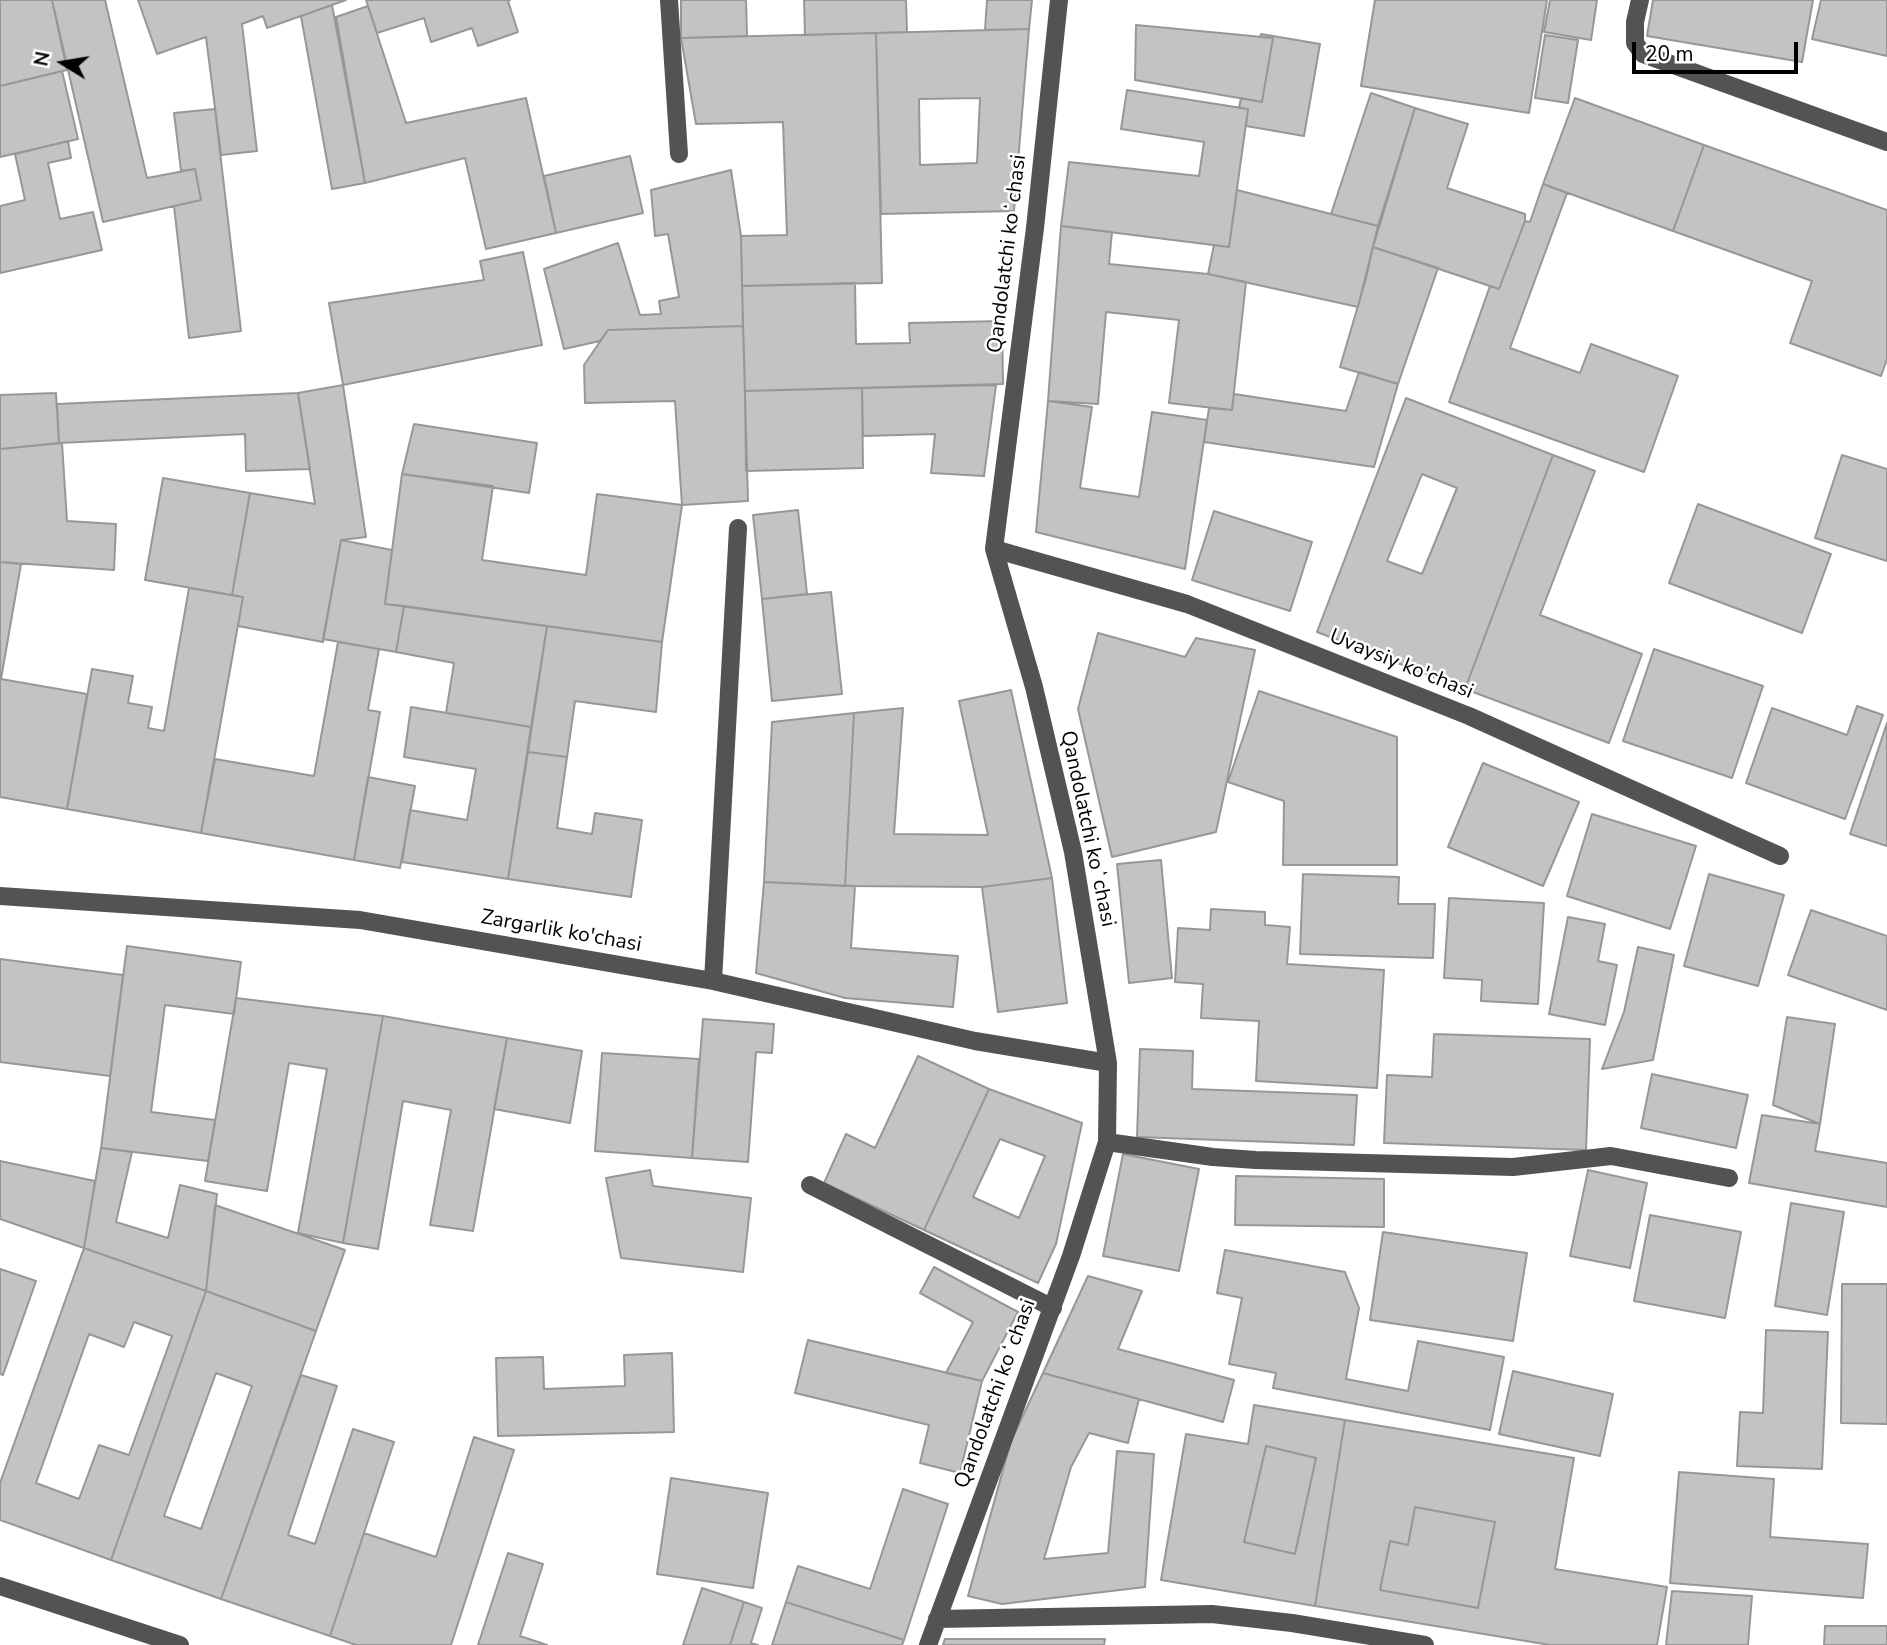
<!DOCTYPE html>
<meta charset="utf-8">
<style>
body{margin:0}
#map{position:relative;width:1887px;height:1645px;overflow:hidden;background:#fff;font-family:"Nunito Sans",sans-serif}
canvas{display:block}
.north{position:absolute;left:28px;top:28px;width:70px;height:70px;-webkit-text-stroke:5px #fff;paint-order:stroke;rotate:281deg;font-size:19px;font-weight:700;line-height:28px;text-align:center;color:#000}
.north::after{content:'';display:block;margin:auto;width:24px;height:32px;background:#000;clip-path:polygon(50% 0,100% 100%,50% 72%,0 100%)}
.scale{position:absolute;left:1632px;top:42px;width:166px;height:32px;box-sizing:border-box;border:4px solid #000;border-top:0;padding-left:9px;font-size:21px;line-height:24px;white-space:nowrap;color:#000;-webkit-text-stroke:5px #fff;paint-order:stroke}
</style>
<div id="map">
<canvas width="1887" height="1645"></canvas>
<div class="north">N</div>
<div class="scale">20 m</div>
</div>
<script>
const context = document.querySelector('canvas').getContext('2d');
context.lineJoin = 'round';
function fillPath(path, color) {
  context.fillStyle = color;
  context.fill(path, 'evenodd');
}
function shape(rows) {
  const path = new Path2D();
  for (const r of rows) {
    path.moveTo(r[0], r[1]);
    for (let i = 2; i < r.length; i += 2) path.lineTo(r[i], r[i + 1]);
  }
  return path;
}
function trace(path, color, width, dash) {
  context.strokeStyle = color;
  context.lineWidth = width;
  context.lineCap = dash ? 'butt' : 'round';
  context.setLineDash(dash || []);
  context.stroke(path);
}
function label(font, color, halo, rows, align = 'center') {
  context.font = font + ' "Nunito Sans",sans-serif';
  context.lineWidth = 5;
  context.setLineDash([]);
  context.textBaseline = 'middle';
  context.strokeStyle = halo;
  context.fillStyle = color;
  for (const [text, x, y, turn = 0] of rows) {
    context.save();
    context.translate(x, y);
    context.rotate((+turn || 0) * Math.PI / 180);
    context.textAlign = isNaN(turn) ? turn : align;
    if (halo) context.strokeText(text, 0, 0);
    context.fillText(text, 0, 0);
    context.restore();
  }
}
const building = shape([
 [0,0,52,0,67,70,0,86,0,0],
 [52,0,105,0,147,178,195,169,201,200,103,222,52,0],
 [138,0,346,0,267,28,263,16,242,24,257,151,221,155,206,37,157,54,138,0],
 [366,0,510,0,508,1,518,32,478,46,472,28,431,42,424,18,377,33,366,0],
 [681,0,746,0,747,36,681,38,681,0],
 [804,0,906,0,907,32,805,35,804,0],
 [987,0,1032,0,1029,29,985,30,987,0],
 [1375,0,1547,0,1529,113,1361,86,1375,0],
 [1550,0,1597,0,1591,40,1544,32,1550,0],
 [1653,0,1813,0,1802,62,1647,36,1653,0],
 [1821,0,1887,0,1887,56,1812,39,1821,0],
 [332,5,365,183,332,189,301,16,332,5],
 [368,6,406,123,526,98,556,233,486,249,465,158,365,183,336,17,368,6],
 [1136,25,1273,38,1262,102,1135,80,1136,25],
 [1029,29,1014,211,881,214,876,33,1029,29],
 [980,98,977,163,920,165,919,99,980,98],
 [876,33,882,283,742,286,741,236,787,235,783,122,696,124,681,38,876,33],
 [1261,34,1320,44,1304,136,1246,126,1248,109,1239,108,1241,98,1262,102,1273,38,1260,37,1261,34],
 [1545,35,1578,40,1568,103,1535,98,1545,35],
 [62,71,78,139,0,157,0,86,62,71],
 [1127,90,1248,109,1229,247,1061,226,1069,162,1199,176,1204,142,1121,129,1127,90],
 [1371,93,1415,108,1378,226,1331,214,1371,93],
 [1575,98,1704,145,1673,231,1543,184,1575,98],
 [1415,108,1468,124,1447,188,1525,214,1525,221,1499,289,1373,247,1415,108],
 [215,109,241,331,189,338,174,206,201,200,195,169,181,171,174,113,215,109],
 [68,141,71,158,48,163,60,219,93,212,102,250,0,273,0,206,25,200,15,154,68,141],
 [1704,145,1887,210,1887,359,1881,376,1790,343,1812,281,1673,231,1704,145],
 [630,156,643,213,556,233,544,176,630,156],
 [731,170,741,236,743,326,608,330,600,341,564,349,544,269,618,243,640,315,661,314,659,301,679,297,668,234,655,236,651,190,731,170],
 [1543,184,1567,193,1510,348,1580,373,1591,344,1678,376,1644,472,1449,402,1490,286,1499,289,1525,221,1530,222,1543,184],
 [1237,190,1378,226,1358,307,1208,274,1214,245,1229,247,1237,190],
 [1061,226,1112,232,1109,264,1208,274,1246,282,1232,410,1169,403,1179,320,1106,312,1098,404,1048,401,1061,226],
 [1373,247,1438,268,1398,384,1340,367,1365,282,1373,247],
 [523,252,542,345,343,385,329,303,484,280,480,261,523,252],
 [855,283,856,344,910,343,909,323,1002,321,1003,384,745,391,742,286,855,283],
 [743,326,748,501,682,505,675,401,585,403,584,365,608,330,743,326],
 [1359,372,1398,384,1374,467,1204,442,1209,408,1232,410,1234,394,1346,411,1359,372],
 [343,385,366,537,341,540,323,642,238,626,243,597,232,595,250,493,315,504,298,393,343,385],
 [996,385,984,476,931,473,935,434,863,436,862,388,996,385],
 [862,388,863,468,746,471,745,391,862,388],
 [56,393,59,443,0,449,0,395,56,393],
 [298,393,310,469,246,471,245,434,59,443,57,404,298,393],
 [1406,398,1553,455,1465,689,1317,632,1406,398],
 [1422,474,1457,488,1422,574,1387,561,1422,474],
 [1048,401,1092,407,1080,488,1139,497,1152,412,1207,420,1185,569,1036,532,1048,401],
 [414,424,537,443,529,493,402,474,414,424],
 [62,443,67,521,116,524,114,570,0,562,0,449,62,443],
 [1553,455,1595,471,1540,615,1642,654,1609,743,1465,689,1553,455],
 [1842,455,1887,469,1887,561,1815,538,1842,455],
 [402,474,493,486,482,560,586,575,597,494,682,505,662,642,385,604,402,474],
 [163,478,250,493,232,595,145,580,163,478],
 [1698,504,1831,554,1802,633,1669,583,1698,504],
 [798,510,807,594,762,599,753,515,798,510],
 [1214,511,1312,542,1290,611,1192,580,1214,511],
 [341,540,392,550,385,604,404,606,396,652,323,639,341,540],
 [0,562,21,564,1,679,87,694,67,809,0,797,0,562],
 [189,588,243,597,201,833,67,809,92,669,133,676,128,703,152,707,148,728,164,731,189,588],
 [831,592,842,694,772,701,762,599,831,592],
 [404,606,547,626,531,727,446,713,454,663,396,652,404,606],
 [547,626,662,642,656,712,575,701,567,757,528,752,547,626],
 [1098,633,1185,657,1196,638,1255,650,1216,832,1112,857,1078,709,1098,633],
 [338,642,379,649,368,710,380,712,354,860,201,833,215,759,314,776,338,642],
 [1654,649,1763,686,1732,778,1623,741,1654,649],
 [1011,690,1052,878,982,887,845,886,854,713,903,708,894,834,988,835,959,701,1011,690],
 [1259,691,1397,737,1397,865,1283,865,1284,801,1228,782,1259,691],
 [1857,706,1883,715,1845,819,1746,783,1772,708,1847,735,1857,706],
 [411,707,531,727,508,879,402,862,410,810,467,820,476,769,404,757,411,707],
 [854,713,845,886,764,882,772,722,854,713],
 [1887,723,1887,846,1850,834,1887,723],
 [528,752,567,757,557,828,592,834,595,813,642,820,631,897,508,879,528,752],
 [1483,763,1579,802,1543,886,1448,847,1483,763],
 [368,777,415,786,400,868,354,860,368,777],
 [1592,814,1696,846,1670,929,1567,896,1592,814],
 [1161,860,1172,978,1129,983,1117,864,1161,860],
 [1303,874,1399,877,1398,904,1435,904,1433,958,1300,954,1303,874],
 [1709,874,1784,895,1758,986,1684,966,1709,874],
 [1052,878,1067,1003,998,1012,982,887,1052,878],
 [764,882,855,886,851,948,958,956,953,1007,845,998,756,973,764,882],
 [1449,898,1544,903,1538,1004,1481,1001,1482,980,1444,978,1449,898],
 [1211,909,1265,912,1265,925,1290,927,1287,964,1384,970,1377,1088,1256,1081,1259,1021,1201,1018,1203,984,1175,982,1178,928,1210,930,1211,909],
 [1811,910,1887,936,1887,1010,1788,975,1811,910],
 [1568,917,1605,924,1598,961,1617,965,1605,1025,1549,1014,1568,917],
 [127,946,241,962,234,1014,165,1005,151,1112,215,1120,208,1161,101,1148,127,946],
 [1638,947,1674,955,1653,1060,1602,1069,1624,1012,1638,947],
 [0,959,123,975,110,1076,0,1062,0,959],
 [236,998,383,1016,343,1243,298,1233,327,1069,289,1063,267,1191,205,1181,236,998],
 [383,1016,507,1038,473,1231,430,1225,451,1110,403,1101,378,1249,343,1243,383,1016],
 [1787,1017,1835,1024,1820,1124,1773,1105,1787,1017],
 [703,1019,774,1024,772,1053,756,1052,748,1162,692,1158,703,1019],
 [1434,1034,1590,1039,1586,1150,1384,1143,1387,1075,1432,1077,1434,1034],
 [507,1038,582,1051,570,1123,494,1109,507,1038],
 [1140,1049,1193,1051,1192,1089,1357,1095,1354,1145,1137,1137,1140,1049],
 [602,1053,699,1059,692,1158,595,1151,602,1053],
 [918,1056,989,1089,924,1230,824,1183,846,1134,875,1148,918,1056],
 [1652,1074,1748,1095,1736,1148,1641,1128,1652,1074],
 [989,1089,1082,1123,1056,1244,1038,1283,924,1230,989,1089],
 [1000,1139,1045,1156,1019,1218,973,1197,1000,1139],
 [1762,1115,1820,1124,1815,1151,1887,1163,1887,1207,1749,1183,1762,1115],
 [101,1148,132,1152,116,1222,168,1238,180,1185,217,1194,206,1291,84,1248,101,1148],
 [1123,1154,1199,1169,1179,1271,1103,1256,1123,1154],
 [0,1161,95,1181,84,1248,0,1219,0,1161],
 [650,1170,653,1186,751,1198,743,1272,621,1258,606,1178,650,1170],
 [1588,1170,1647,1183,1630,1268,1570,1256,1588,1170],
 [1236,1176,1384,1179,1384,1227,1235,1225,1236,1176],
 [1791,1203,1844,1212,1827,1315,1775,1306,1791,1203],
 [215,1205,345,1250,316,1331,206,1291,215,1205],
 [1650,1215,1741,1232,1725,1318,1634,1301,1650,1215],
 [1383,1232,1527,1253,1513,1341,1370,1320,1383,1232],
 [84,1248,206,1291,111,1560,0,1520,0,1483,84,1248],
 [134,1322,172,1336,129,1455,99,1445,79,1499,36,1483,89,1334,124,1347,134,1322],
 [1225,1250,1345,1272,1359,1308,1346,1379,1408,1391,1418,1341,1504,1357,1490,1430,1273,1388,1276,1373,1229,1364,1242,1298,1217,1293,1225,1250],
 [934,1267,1018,1312,982,1381,946,1373,973,1322,920,1293,934,1267],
 [0,1269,36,1281,3,1375,0,1374,0,1269],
 [1088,1276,1142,1291,1118,1349,1234,1380,1223,1422,1043,1373,1088,1276],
 [1842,1284,1887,1284,1887,1424,1841,1423,1842,1284],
 [206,1291,316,1331,221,1599,111,1560,206,1291],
 [216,1373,252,1386,201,1529,164,1516,216,1373],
 [1766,1330,1828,1332,1822,1469,1737,1466,1740,1412,1763,1413,1766,1330],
 [808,1340,982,1381,960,1473,920,1463,929,1425,795,1393,808,1340],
 [672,1353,674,1432,498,1436,496,1358,543,1357,544,1389,625,1386,624,1355,672,1353],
 [1513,1371,1613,1394,1600,1456,1499,1434,1513,1371],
 [1043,1373,1139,1399,1128,1443,1089,1433,1071,1467,1044,1559,1108,1553,1117,1451,1154,1454,1145,1587,1002,1604,968,1596,1011,1441,1043,1373],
 [301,1375,337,1386,288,1535,315,1544,353,1429,394,1442,330,1636,221,1599,301,1375],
 [1254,1405,1345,1420,1315,1606,1161,1580,1186,1434,1248,1444,1254,1405],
 [1266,1446,1316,1458,1295,1554,1244,1542,1266,1446],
 [1345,1420,1574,1458,1555,1569,1667,1587,1657,1645,1550,1645,1315,1606,1345,1420],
 [1415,1507,1495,1522,1478,1608,1380,1590,1390,1541,1408,1545,1415,1507],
 [474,1437,514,1450,451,1645,356,1645,330,1636,364,1533,436,1557,474,1437],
 [1266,1446,1316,1458,1295,1554,1244,1542,1266,1446],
 [1679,1472,1774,1479,1770,1537,1868,1544,1863,1598,1670,1583,1679,1472],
 [671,1478,768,1493,753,1588,657,1574,671,1478],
 [903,1489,948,1504,904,1640,786,1602,798,1566,870,1589,903,1489],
 [1415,1507,1495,1522,1478,1608,1380,1590,1390,1541,1408,1545,1415,1507],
 [508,1553,543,1564,520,1636,547,1645,478,1645,508,1553],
 [702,1588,744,1602,730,1645,683,1645,702,1588],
 [1672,1591,1752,1596,1748,1645,1666,1645,1672,1591],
 [744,1602,762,1608,751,1643,758,1645,730,1645,744,1602],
 [786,1602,904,1640,902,1645,772,1645,786,1602],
 [1825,1626,1887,1626,1887,1645,1824,1645,1825,1626],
 [945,1639,1105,1639,1104,1645,943,1645,945,1639]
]);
const minor = shape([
 [669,0,679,154],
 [1640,0,1635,22,1635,43,1643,54,1887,142],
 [994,549,1187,604,1469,716,1780,856],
 [0,896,360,920,713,981,975,1041,1108,1063],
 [713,981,738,528],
 [1107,1142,1213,1157,1256,1160,1513,1167,1611,1156,1729,1178],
 [810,1185,1053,1308],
 [0,1586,180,1645],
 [937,1619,1212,1614,1292,1623,1425,1645],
 [928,1645,1071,1256,1107,1142,1108,1063,1073,852,1034,687,994,549,1035,228,1059,0]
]);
const streetNames = [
 ["Qandolatchi koʻchasi",1008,254,-83],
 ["Uvaysiy ko'chasi",1401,665,22],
 ["Qandolatchi koʻchasi",1087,829,78],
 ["Zargarlik ko'chasi",561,932,10],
 ["Qandolatchi koʻchasi",996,1394,-70]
];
fillPath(building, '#c3c3c3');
trace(building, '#979797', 2);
trace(minor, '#535353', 18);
label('21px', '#000', '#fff', streetNames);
</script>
